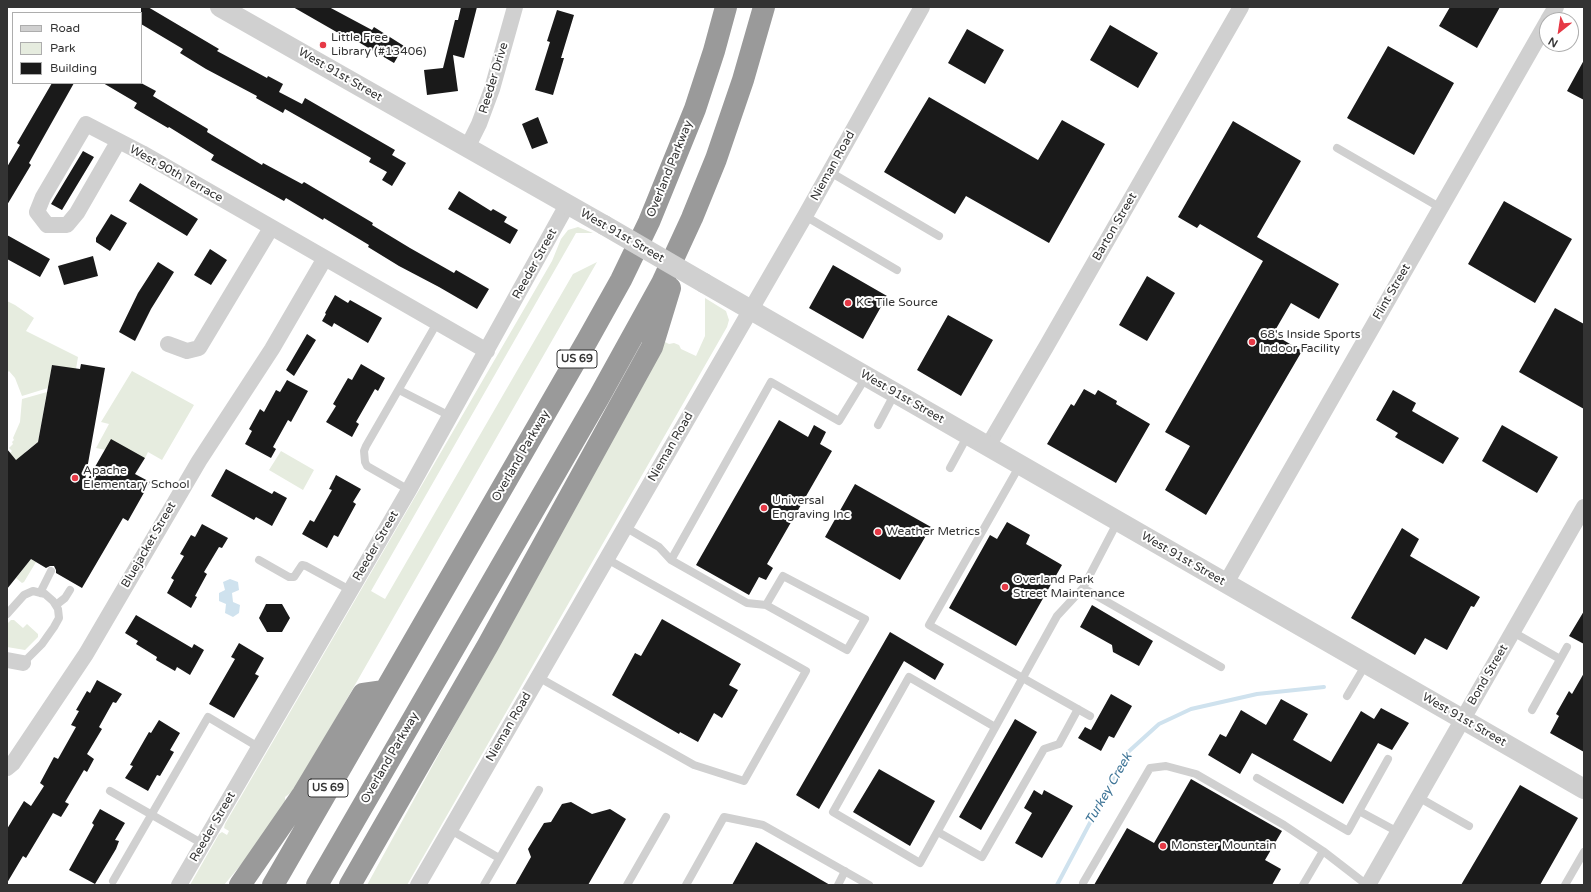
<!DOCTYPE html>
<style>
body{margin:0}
#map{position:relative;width:1591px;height:892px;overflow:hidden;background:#fff;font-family:"Varela Round",sans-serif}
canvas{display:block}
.frame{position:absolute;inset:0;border:8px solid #333;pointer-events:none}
.legend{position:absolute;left:12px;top:12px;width:130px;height:72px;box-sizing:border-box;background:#fff;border:1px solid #adadad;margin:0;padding:5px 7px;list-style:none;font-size:12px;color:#333}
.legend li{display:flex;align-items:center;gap:8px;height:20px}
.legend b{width:20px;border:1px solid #adadad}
.north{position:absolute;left:1539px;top:12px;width:40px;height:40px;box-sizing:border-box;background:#fff;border:1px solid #adadad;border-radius:50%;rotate:210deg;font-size:11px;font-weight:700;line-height:16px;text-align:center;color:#333}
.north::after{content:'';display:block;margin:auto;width:14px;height:18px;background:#e63946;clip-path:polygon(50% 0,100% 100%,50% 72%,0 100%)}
</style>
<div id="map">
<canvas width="1591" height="892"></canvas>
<div class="frame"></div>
<ul class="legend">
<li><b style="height:5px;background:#d0d0d0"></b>Road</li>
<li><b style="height:11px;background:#e6ecdf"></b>Park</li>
<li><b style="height:11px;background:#1a1a1a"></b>Building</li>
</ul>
<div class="north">N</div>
</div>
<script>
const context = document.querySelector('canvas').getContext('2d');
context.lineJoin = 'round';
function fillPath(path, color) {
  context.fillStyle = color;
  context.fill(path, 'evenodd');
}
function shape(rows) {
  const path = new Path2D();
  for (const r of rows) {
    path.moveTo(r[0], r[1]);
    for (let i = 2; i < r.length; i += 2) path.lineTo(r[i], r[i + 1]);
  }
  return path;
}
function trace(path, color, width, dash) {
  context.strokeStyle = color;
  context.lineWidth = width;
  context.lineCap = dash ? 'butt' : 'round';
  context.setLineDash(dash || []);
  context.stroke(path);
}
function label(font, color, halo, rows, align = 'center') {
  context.font = font + ' "Varela Round",sans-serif';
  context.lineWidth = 4;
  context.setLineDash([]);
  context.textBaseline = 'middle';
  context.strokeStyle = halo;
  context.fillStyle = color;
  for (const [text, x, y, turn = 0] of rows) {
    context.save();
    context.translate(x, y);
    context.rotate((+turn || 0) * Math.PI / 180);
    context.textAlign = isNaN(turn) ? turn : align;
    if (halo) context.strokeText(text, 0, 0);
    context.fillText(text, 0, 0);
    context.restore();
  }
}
const green = shape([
 [578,227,593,233,576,233,371,591,385,599,573,274,597,262,324,739,293,791,285,797,285,804,265,836,224,885,190,885,219,834,222,832,227,835,229,831,224,828,225,824,552,261,561,239,568,230],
 [705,298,726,311,729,320,727,327,407,885,367,885,665,342,669,344,674,343,679,345,681,349,696,356,705,336],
 [7,301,15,305,34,318,26,331,78,357,76,369,52,365,48,388,22,396,15,378,9,371,7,373],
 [132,371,194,405,162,460,148,452,145,458,96,448,109,424,101,422],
 [47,392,38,442,25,452,27,456,16,460,10,453,12,451,9,448,13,444,12,442,14,440,13,438,20,422,22,399],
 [281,451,314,470,303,490,269,470],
 [31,559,36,562,24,582,22,583,16,578],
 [11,620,14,620,23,628,27,624,38,634,38,637,25,650,7,647,7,624]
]);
const water = shape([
 [230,579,238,582,239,590,232,593,233,602,240,605,239,613,233,617,225,613,226,604,219,601,219,593,225,590,223,582]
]);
const stream = shape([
 [1057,885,1127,753,1159,724,1191,709,1257,694,1324,687]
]);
const building = shape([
 [141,7,148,7,219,49,217,51,267,78,268,76,283,84,279,92,302,104,305,98,395,150,392,155,406,163,392,186,382,180,387,172,369,162,371,158,285,109,283,113,256,98,257,96,206,69,180,53,183,49,141,24],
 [293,7,329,7,372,30,374,27,404,46,394,63,355,40,354,42],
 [461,7,477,7,464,58,453,55,458,91,427,95,424,70,443,68,455,20,458,20],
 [1450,7,1500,7,1477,48,1439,26],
 [557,10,574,15,561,58,564,58,553,95,535,90,550,42,547,41],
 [1110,25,1158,53,1138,88,1090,60],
 [967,29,1004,50,985,84,948,63],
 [1388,46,1454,83,1414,155,1347,118],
 [1584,60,1584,100,1567,91],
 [52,83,74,83,29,163,31,165,7,205,7,167,20,145,17,143],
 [103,83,141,83,156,91,153,96,208,129,207,132,262,165,263,163,302,184,304,182,373,223,372,225,410,248,454,273,456,270,489,289,477,309,439,287,399,266,368,247,369,245,324,218,323,220,286,198,284,201,211,160,214,155,169,127,168,128,134,108,137,103],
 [929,97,1038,160,1062,120,1105,144,1049,243,966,196,955,214,884,172],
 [538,117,548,143,532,149,522,124],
 [1233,121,1301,161,1257,237,1339,284,1319,319,1291,303,1273,334,1302,351,1206,515,1165,490,1190,446,1165,432,1263,261,1200,224,1197,228,1178,217],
 [83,151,94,157,62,210,51,204],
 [140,183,198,219,187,236,129,201],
 [459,191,491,211,493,209,507,217,504,222,518,230,510,244,448,209],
 [1504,201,1572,239,1535,303,1468,264],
 [111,214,127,223,110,251,96,242,96,238],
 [7,235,50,259,40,277,7,259],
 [210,249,227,260,211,285,194,275],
 [93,256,98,276,64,285,58,266],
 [158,262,174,272,151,309,135,341,119,332,138,293],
 [833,265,887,296,863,339,809,308],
 [1147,276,1175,293,1147,341,1119,325],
 [335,295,348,303,350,300,382,318,368,343,334,323,332,327,322,321,326,314,325,313],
 [1555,308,1584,324,1584,409,1519,372],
 [948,315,993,340,961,396,917,370],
 [307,334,316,340,294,376,286,370],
 [81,364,105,368,84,486,111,439,145,458,135,474,150,482,128,521,123,518,82,588,56,573,56,570,54,566,50,566,46,568,31,559,7,589,7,449,16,460,38,442,52,365,80,369],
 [361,364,385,378,378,391,375,389,356,422,359,424,352,437,326,422,336,406,333,404,348,378,352,380],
 [287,380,308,391,291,422,288,420,273,447,276,449,271,458,245,444,252,431,249,429,260,409,264,412,276,390,280,392],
 [1084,389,1095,395,1098,390,1117,401,1116,404,1150,424,1116,483,1047,444,1071,404,1074,406],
 [1393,390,1416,403,1412,411,1459,438,1443,464,1395,437,1398,433,1376,420],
 [779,420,808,437,814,425,826,432,820,444,832,451,767,564,773,568,766,580,759,577,749,595,696,565],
 [1502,425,1558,457,1537,493,1482,461],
 [226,469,272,494,274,491,287,498,272,526,256,517,254,520,211,496],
 [336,475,361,489,353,502,356,504,338,537,334,535,327,548,302,534,310,520,314,522,332,490,329,489],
 [855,484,931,527,900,580,825,537],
 [1007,522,1030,535,1026,544,1062,565,1016,646,949,608,990,535,997,539],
 [202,524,228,538,222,548,219,547,204,572,207,574,195,596,197,597,191,608,167,593,174,580,171,578,184,556,180,554,191,535,195,537],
 [1402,528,1419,539,1410,556,1480,597,1474,607,1471,606,1447,650,1425,638,1415,655,1351,618],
 [266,604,282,604,290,618,282,632,267,632,259,618],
 [1092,605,1153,641,1139,666,1113,652,1112,645,1080,627],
 [1584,611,1584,644,1569,636],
 [136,615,192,648,194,644,204,650,190,675,177,667,175,671,156,660,157,657,136,644,138,641,125,633],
 [662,619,741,664,729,685,738,690,722,718,714,713,698,742,680,732,679,734,612,695,635,653,641,656],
 [890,632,944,664,935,680,904,661,819,809,796,795],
 [239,643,264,658,255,674,259,676,234,718,209,704,235,659,231,657],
 [1584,673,1584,752,1550,733,1559,716,1556,714,1569,691,1572,694],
 [97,680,122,694,116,703,113,702,99,727,102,729,87,754,94,759,87,772,84,770,65,802,69,804,61,817,53,813,26,858,23,856,7,883,7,829,24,801,31,806,44,786,40,783,54,757,58,759,76,727,71,725,79,711,76,710,87,691,90,693],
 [1111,694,1132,706,1114,738,1109,736,1101,751,1078,738,1085,727,1091,730],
 [1281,699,1308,714,1293,740,1331,762,1361,711,1374,719,1381,708,1409,723,1392,750,1378,743,1343,804,1252,753,1240,774,1208,755,1220,734,1226,737,1241,710,1266,725],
 [1015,719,1037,732,981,830,959,817],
 [159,720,180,733,170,750,174,752,160,776,157,775,148,791,125,778,133,766,130,765,149,732,151,733],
 [879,769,935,801,910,846,853,812],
 [1191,779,1282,831,1265,860,1281,869,1272,885,1094,885,1127,828,1154,843],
 [1520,785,1578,818,1540,885,1461,885],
 [1034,790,1042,795,1044,790,1073,806,1042,858,1015,843,1032,813,1024,808],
 [571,802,592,814,610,809,626,819,588,885,515,885,531,857,528,849,544,823,551,822,562,804],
 [100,809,125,823,115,840,119,841,116,849,95,884,69,870,94,825,92,823],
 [756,842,830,885,732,885]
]);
const service = shape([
 [1337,148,1441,208],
 [830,172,939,236],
 [805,216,897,270],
 [399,390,450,416],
 [878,425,895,393],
 [1020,465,929,625,1090,716],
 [950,468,968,435],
 [409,490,367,466,365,462,364,451,366,446,437,323],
 [625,527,659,547,671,560,747,603,766,605,847,650,865,619,783,576,766,605],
 [259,560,289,577,294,577,302,565,306,566,350,590],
 [671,560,771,382,839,421,866,377],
 [1083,588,1221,667],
 [40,593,51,571],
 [56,605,65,598,70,590],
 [7,614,24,595,33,591,45,594,53,601,58,609,59,618,54,627,42,644,23,663],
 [1513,632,1560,659],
 [538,677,694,765,744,781,806,671,607,559],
 [1347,696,1366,664],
 [1532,710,1567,647],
 [995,727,909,677,833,812,920,863,1057,616,1083,588,1118,521],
 [1257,778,1348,831,1359,811,1398,832],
 [110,791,203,844],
 [1418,797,1469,826],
 [1359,811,1388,759],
 [449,829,499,858],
 [938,832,982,857,1044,749,1059,744,1078,709],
 [113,881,208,717,260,748],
 [1083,883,1150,768,1166,766,1196,774,1284,825,1323,851],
 [484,885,539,790],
 [627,885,666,817],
 [686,885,724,817,763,825,869,885],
 [838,885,845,871],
 [1303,885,1323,851,1367,885],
 [1565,885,1584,852]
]);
const minor = shape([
 [1548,20,1556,7],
 [118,142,77,213,67,225,47,225,37,212,43,197,86,124,142,153,487,351],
 [467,148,479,124,492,89,515,7],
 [168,344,187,351,199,348,271,228],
 [988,446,1046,347,1241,7],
 [1226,583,1547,22],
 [7,660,23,663],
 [7,768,13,763,86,654,199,461,272,349,325,258],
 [179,885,409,490,567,205],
 [418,885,805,216,922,7],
 [1368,885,1584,507]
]);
const tertiary = shape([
 [220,7,604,225],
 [704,283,1584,789]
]);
const motorway = shape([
 [240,885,303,794,363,694,384,691],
 [273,885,588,339,621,280,649,222,695,109,714,51,726,7],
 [317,885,599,397,662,283,692,218,716,159,743,80,764,7],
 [350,885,488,645,652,347,670,288]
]);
const tertiaryBridge = shape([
 [604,225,704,283]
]);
const markers = [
 [323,45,4,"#e63946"],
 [848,303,4,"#e63946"],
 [1252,342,4,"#e63946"],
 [75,478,4,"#e63946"],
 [764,508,4,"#e63946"],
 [878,532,4,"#e63946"],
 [1005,587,4,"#e63946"],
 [1163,846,4,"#e63946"]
];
const shields = [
 [577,359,40],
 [328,788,40]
];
const shieldNames = [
 ["US 69",577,359],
 ["US 69",328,788]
];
const poiNames = [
 ["Little Free",331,38],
 ["Library (#13406)",331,52],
 ["KC Tile Source",856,303],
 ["68's Inside Sports",1260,335],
 ["Indoor Facility",1260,349],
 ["Apache",83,471],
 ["Elementary School",83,485],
 ["Universal",772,501],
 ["Engraving Inc",772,515],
 ["Weather Metrics",886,532],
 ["Overland Park",1013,580],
 ["Street Maintenance",1013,594],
 ["Monster Mountain",1171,846]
];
const streetNames = [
 ["West 91st Street",340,75,30],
 ["Reeder Drive",494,78,-73],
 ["Nieman Road",833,166,-61],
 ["Overland Parkway",670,169,-68],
 ["West 90th Terrace",176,174,29],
 ["Barton Street",1115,227,-60],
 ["West 91st Street",622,236,30],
 ["Reeder Street",535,264,-61],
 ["Flint Street",1392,292,-60],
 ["West 91st Street",902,397,30],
 ["Nieman Road",671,447,-60],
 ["Overland Parkway",521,456,-60],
 ["Bluejacket Street",149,545,-60],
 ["Reeder Street",376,546,-60],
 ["West 91st Street",1183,559,30],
 ["Bond Street",1488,675,-60],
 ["West 91st Street",1464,720,30],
 ["Nieman Road",509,727,-60],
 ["Overland Parkway",390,758,-60],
 ["Reeder Street",213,827,-60]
];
const waterNames = [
 ["Turkey Creek",1109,789,-60]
];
fillPath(green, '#e6ecdf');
fillPath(water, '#cfe2ee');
trace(stream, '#cfe2ee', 4);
fillPath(building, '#1a1a1a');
trace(service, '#d0d0d0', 8);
trace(minor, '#d0d0d0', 16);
trace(tertiary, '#d0d0d0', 20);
trace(motorway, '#9a9a9a', 22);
trace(tertiaryBridge, '#d0d0d0', 20);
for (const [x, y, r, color] of markers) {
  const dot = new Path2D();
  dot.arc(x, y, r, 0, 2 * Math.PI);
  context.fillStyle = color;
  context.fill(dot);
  trace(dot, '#fff', 1.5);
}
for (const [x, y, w] of shields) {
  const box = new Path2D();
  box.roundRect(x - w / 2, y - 9, w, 18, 3);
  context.fillStyle = '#fff';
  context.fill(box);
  trace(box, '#333', 1);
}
label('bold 11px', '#333', null, shieldNames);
label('12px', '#333', '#fff', poiNames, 'left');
label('12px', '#333', '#fff', streetNames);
label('italic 13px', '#3f7597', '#fff', waterNames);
</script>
